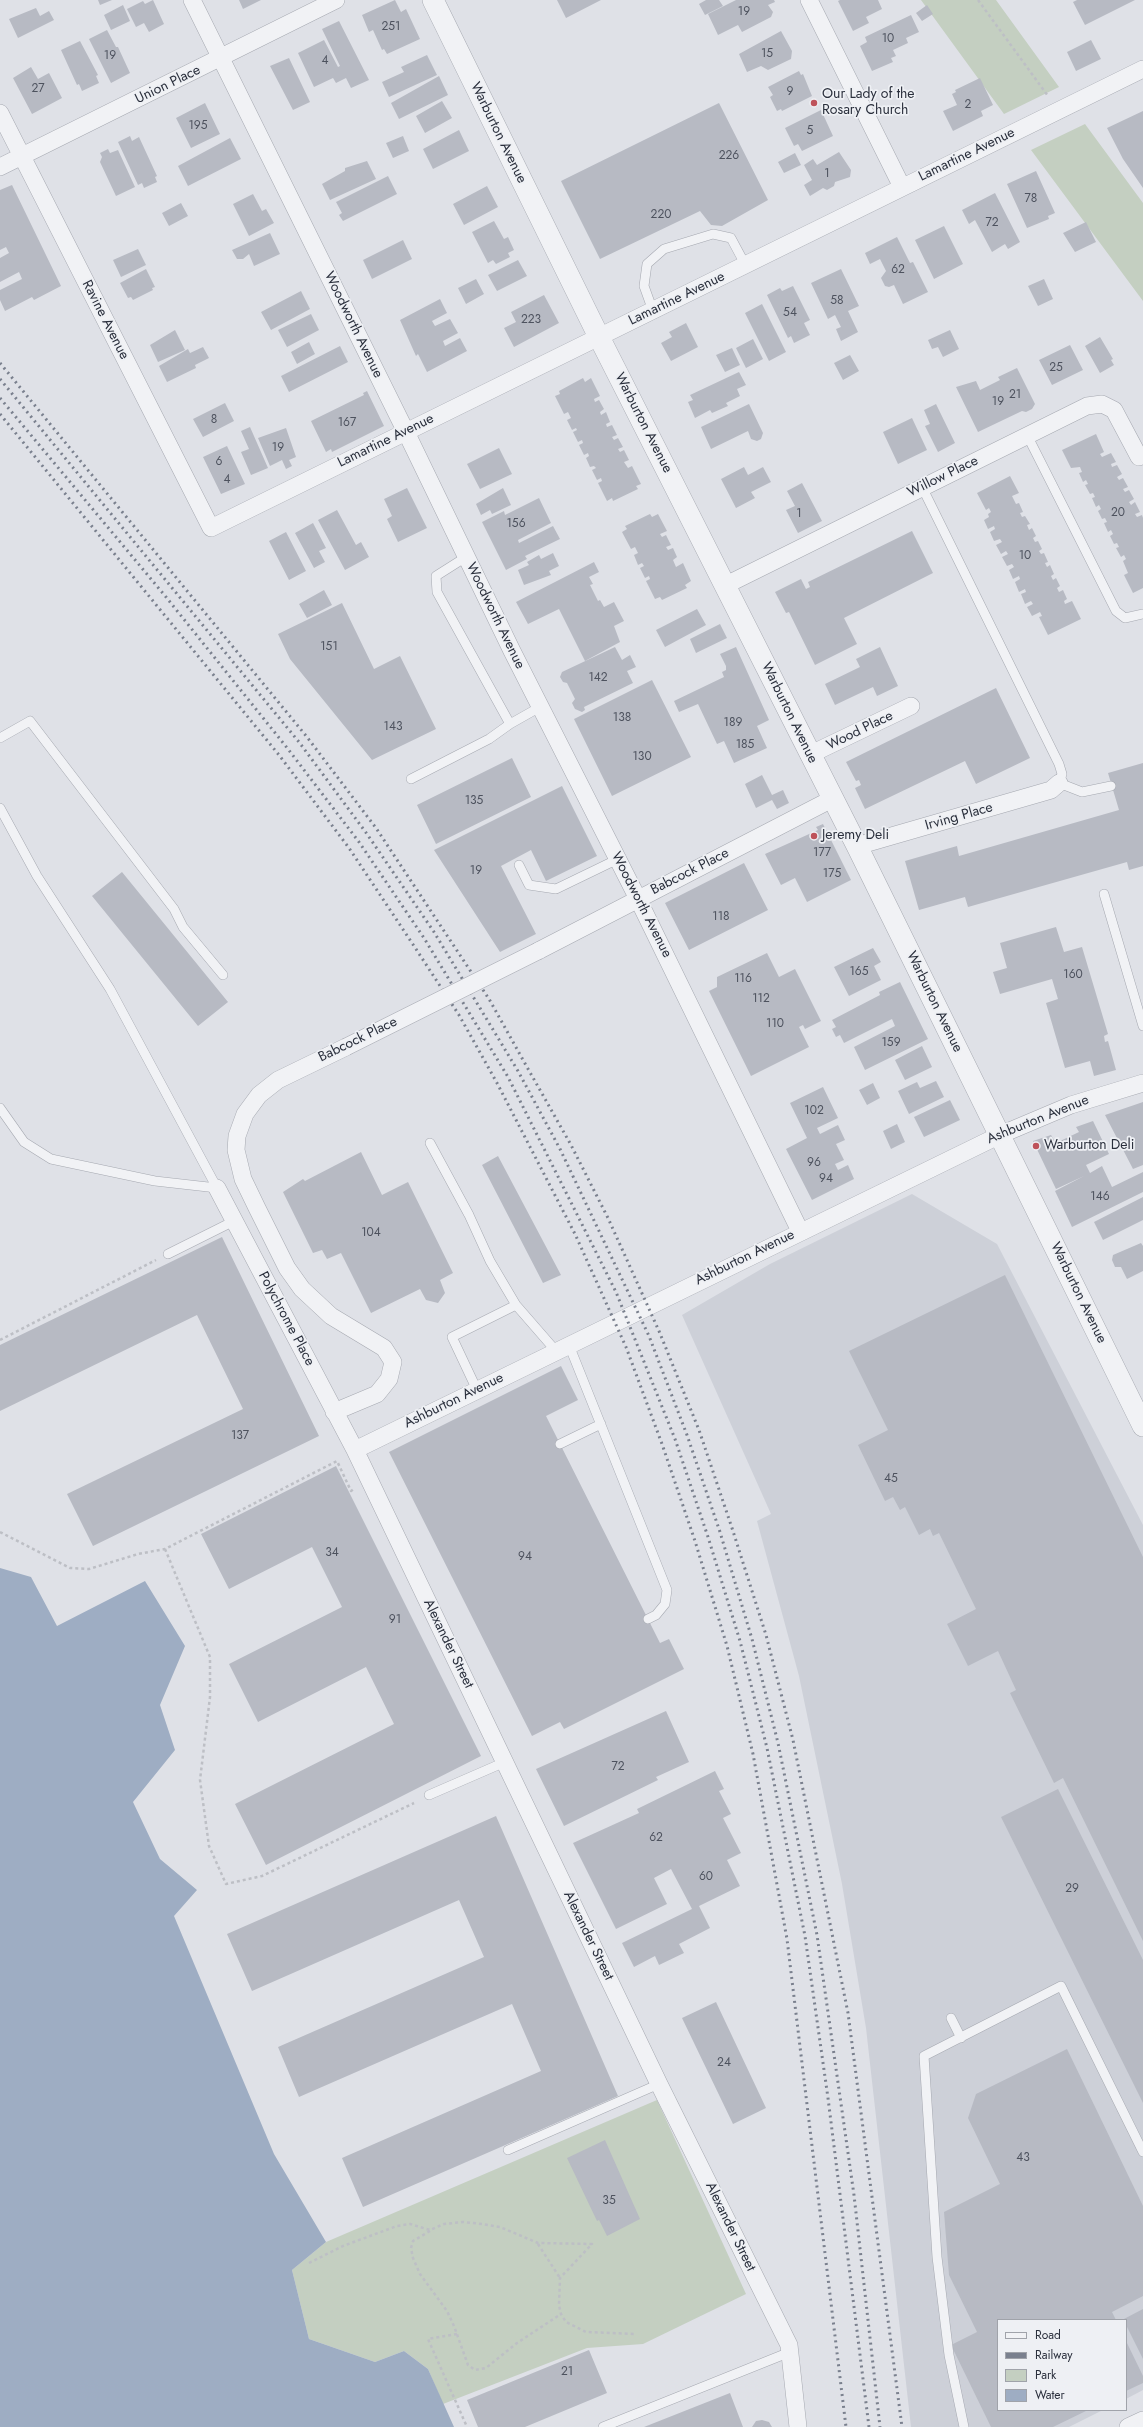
<!DOCTYPE html>
<style>
body{margin:0}
#map{position:relative;width:1143px;height:2427px;overflow:hidden;background:#dfe1e7;font-family:Jost,sans-serif}
canvas{display:block}
.legend{position:absolute;left:997px;top:2319px;width:130px;height:92px;box-sizing:border-box;background:#eef0f4;border:1px solid #a0a3aa;margin:0;padding:5px 7px;list-style:none;font-size:12px;color:#2a2f3c}
.legend li{display:flex;align-items:center;gap:8px;height:20px}
.legend b{width:20px;border:1px solid #a0a3aa}
</style>
<div id="map">
<canvas width="1143" height="2427"></canvas>
<ul class="legend">
<li><b style="height:5px;background:#f1f2f5"></b>Road</li>
<li><b style="height:5px;background:#7a808e"></b>Railway</li>
<li><b style="height:11px;background:#c4cfc1"></b>Park</li>
<li><b style="height:11px;background:#9eadc3"></b>Water</li>
</ul>
</div>
<script>
const context = document.querySelector('canvas').getContext('2d');
context.lineJoin = 'round';
function fillPath(path, color) {
  context.fillStyle = color;
  context.fill(path, 'evenodd');
}
function shape(rows) {
  const path = new Path2D();
  for (const r of rows) {
    path.moveTo(r[0], r[1]);
    for (let i = 2; i < r.length; i += 2) path.lineTo(r[i], r[i + 1]);
  }
  return path;
}
function trace(path, color, width, dash) {
  context.strokeStyle = color;
  context.lineWidth = width;
  context.lineCap = dash ? 'butt' : 'round';
  context.setLineDash(dash || []);
  context.stroke(path);
}
function label(font, color, halo, rows, align = 'center') {
  context.font = font + ' Jost,sans-serif';
  context.lineWidth = 3.5;
  context.setLineDash([]);
  context.textBaseline = 'middle';
  context.strokeStyle = halo;
  context.fillStyle = color;
  for (const [text, x, y, turn = 0] of rows) {
    context.save();
    context.translate(x, y);
    context.rotate((+turn || 0) * Math.PI / 180);
    context.textAlign = isNaN(turn) ? turn : align;
    if (halo) context.strokeText(text, 0, 0);
    context.fillText(text, 0, 0);
    context.restore();
  }
}
const built = shape([
 [912,1194,997,1244,1143,1525,1143,2390,1126,2399,1126,2320,998,2320,998,2410,1103,2410,1069,2427,911,2427,866,2028,842,1884,799,1676,757,1521,771,1514,682,1315,770,1264]
]);
const green = shape([
 [921,0,996,0,1059,87,1004,114],
 [1085,124,1143,203,1143,301,1031,150],
 [657,2100,746,2294,643,2344,587,2348,443,2404,428,2369,404,2351,375,2362,309,2339,292,2270,326,2242]
]);
const water = shape([
 [0,1568,31,1577,57,1626,145,1581,185,1646,160,1705,175,1750,133,1802,160,1859,197,1890,174,1916,274,2154,326,2242,292,2270,309,2339,375,2362,404,2351,428,2369,454,2427,0,2427]
]);
const building = shape([
 [98,0,112,0,100,5],
 [153,0,164,24,149,32,144,23,136,27,127,9,143,1,145,4],
 [239,0,261,0,243,9],
 [395,0,401,12,406,9,420,39,387,54,384,49,382,50,373,30,369,32,362,15],
 [557,0,601,0,566,18],
 [706,0,719,0,723,6,705,15,699,4],
 [736,0,774,0,775,2,768,5,773,12,771,17,742,32,738,25,718,35,708,14],
 [840,0,878,0,882,9,866,17,869,23,853,31,838,1],
 [1077,0,1135,0,1085,25,1073,2],
 [123,5,130,21,111,30,104,15],
 [927,5,933,14,922,21,916,13],
 [36,8,40,16,49,11,54,20,18,38,9,19],
 [911,15,919,32,906,38,908,43,893,50,896,56,891,58,893,62,872,71,860,46,867,42,865,37],
 [339,21,369,80,351,88,346,78,336,83,333,78,314,87,298,53,324,40,338,67,340,66,322,29],
 [107,30,116,47,118,47,130,73,111,83,89,39],
 [781,31,792,51,791,59,768,70,761,66,747,72,739,54],
 [1091,40,1101,59,1076,71,1067,52],
 [80,41,98,75,96,76,99,83,82,91,79,84,77,85,61,50],
 [427,55,437,75,389,97,382,82,404,72,401,67],
 [289,58,310,102,293,110,270,66],
 [31,67,38,79,49,73,62,98,32,114,13,78],
 [799,71,801,75,803,74,812,96,782,111,781,109,777,111,770,97,773,95,768,87],
 [439,76,448,95,399,119,391,103],
 [980,78,993,105,981,111,983,116,953,131,943,111,957,105,952,94,956,92,955,90],
 [442,101,452,118,425,133,416,116],
 [205,103,220,134,191,148,176,118],
 [719,103,768,200,722,226,711,225,700,211,600,259,561,181],
 [821,110,833,136,802,151,798,144,794,146,785,128],
 [1143,111,1143,188,1123,159,1107,128],
 [459,130,469,151,433,169,423,149],
 [130,136,132,141,139,137,157,176,155,177,157,182,144,188,142,183,138,185,118,142],
 [403,136,409,151,393,158,386,143],
 [230,138,241,159,188,186,178,166],
 [108,149,110,153,118,150,135,187,116,196,100,162,102,157,100,153],
 [839,152,851,170,850,177,835,182,834,186,827,190,823,188,810,196,804,185,812,180,804,165,813,159,817,165],
 [795,153,801,165,784,173,778,162],
 [367,161,376,179,330,200,322,184,345,171,345,168],
 [1036,171,1055,213,1048,216,1049,219,1027,228,1007,184],
 [388,176,397,194,343,221,339,215,342,213,336,202],
 [12,185,61,286,34,300,32,297,5,311,0,300,0,290,22,279,19,272,0,282,0,258,9,253,6,247,0,250,0,190],
 [487,186,498,207,464,225,453,204],
 [995,193,1020,242,1008,249,1005,244,992,252,975,220,969,224,962,210],
 [253,194,262,211,266,209,274,223,249,236,233,204],
 [181,203,188,216,169,226,162,213],
 [494,221,504,239,508,237,514,250,508,253,510,257,496,264,493,260,488,263,472,232],
 [1086,222,1096,242,1075,252,1063,233],
 [944,226,963,264,934,279,915,240],
 [270,233,280,254,254,266,249,254,243,259,237,259,232,250],
 [897,237,910,263,913,262,928,292,903,304,894,285,889,287,885,286,881,278,886,271,880,259,870,264,865,253],
 [403,240,412,259,372,279,363,260],
 [138,249,146,265,121,277,113,260],
 [518,260,527,276,497,291,488,275],
 [146,269,155,287,152,288,153,290,133,300,131,297,128,298,120,283],
 [841,269,859,306,848,311,858,332,841,341,836,329,841,327,835,315,828,319,811,283],
 [476,279,484,294,466,304,458,288],
 [1044,279,1053,299,1038,306,1028,286],
 [793,286,810,320,804,323,810,335,794,343,791,336,788,338,767,295,780,288,782,291],
 [301,291,310,309,271,330,261,312],
 [544,295,559,323,514,347,504,328,516,322,511,312],
 [440,299,447,313,432,321,435,326,450,319,458,333,443,341,445,346,460,338,467,351,427,372,418,354,416,356,400,320],
 [762,304,786,352,769,361,745,313],
 [311,314,319,330,287,347,278,330],
 [686,323,698,347,671,361,661,343,672,337,669,332],
 [175,330,185,350,158,362,150,345],
 [950,330,959,349,943,357,938,347,932,349,928,340],
 [1100,337,1113,359,1111,360,1114,365,1100,373,1085,346],
 [753,339,763,359,746,368,736,348],
 [309,342,315,354,297,364,291,352],
 [1070,345,1083,370,1052,385,1039,360],
 [340,346,348,362,289,392,281,376],
 [203,347,209,358,195,365,196,368,167,382,159,366,188,349,190,353],
 [732,348,740,365,725,372,716,355],
 [850,355,859,371,843,380,834,363],
 [1017,368,1035,404,1032,409,1026,412,1022,411,978,432,956,387,976,381,980,390,1000,380,998,377],
 [739,372,746,385,737,389,740,396,726,403,728,406,712,413,710,410,695,418,688,402,693,400,690,395],
 [583,378,585,382,591,378,600,396,594,399,595,402,599,400,604,409,600,412,601,415,606,412,610,422,606,424,607,427,612,425,617,435,612,437,614,440,618,438,623,447,618,449,620,452,624,450,629,460,624,462,628,468,632,466,641,484,636,486,638,489,613,501,612,498,607,501,598,483,602,481,601,478,597,480,592,470,596,468,594,466,590,467,586,458,589,456,588,453,584,455,579,445,583,443,582,440,578,442,573,432,577,430,576,428,572,430,567,420,571,418,568,412,564,414,555,396,560,394,559,391],
 [367,391,384,426,332,452,331,449,326,452,311,421,364,395,363,393],
 [225,403,234,421,203,437,193,419],
 [749,404,763,433,761,439,757,441,751,439,748,431,711,449,701,427],
 [936,404,955,443,938,452,925,426,930,424,924,410],
 [912,418,927,450,898,464,883,432],
 [250,427,268,468,251,475,241,452,249,449,241,431],
 [286,428,296,457,289,460,292,466,286,469,282,460,270,466,258,438],
 [1096,434,1104,452,1100,454,1102,457,1111,453,1116,462,1111,464,1112,467,1117,465,1122,474,1117,477,1119,480,1123,478,1128,487,1123,489,1125,492,1129,490,1134,499,1129,502,1131,505,1135,502,1140,512,1135,514,1137,517,1142,515,1143,518,1143,588,1133,593,1124,575,1128,573,1123,561,1126,559,1124,555,1121,557,1116,548,1119,547,1117,543,1114,544,1110,536,1113,534,1111,530,1108,532,1104,523,1107,522,1105,518,1102,519,1098,511,1101,509,1099,505,1096,507,1092,498,1095,497,1093,493,1090,494,1085,485,1088,484,1086,480,1083,482,1079,473,1082,472,1080,467,1071,468,1062,450],
 [227,446,245,484,221,494,203,457],
 [499,448,512,474,480,489,467,464],
 [744,467,748,475,763,467,771,482,751,492,755,498,736,508,721,479],
 [1010,476,1019,493,1012,496,1016,504,1019,503,1023,512,1020,513,1022,517,1025,516,1030,524,1027,525,1029,530,1032,528,1036,536,1033,538,1035,542,1038,541,1042,549,1039,551,1041,554,1044,553,1048,562,1045,563,1047,567,1050,565,1054,574,1051,576,1053,580,1056,578,1060,586,1057,588,1059,592,1063,590,1067,599,1064,601,1065,604,1072,601,1081,619,1048,635,1039,617,1042,616,1040,612,1032,616,1027,607,1033,604,1031,601,1025,604,1021,594,1026,592,1025,589,1019,592,1015,582,1020,579,1019,576,1013,579,1009,570,1014,567,1012,564,1007,566,1002,557,1008,554,1006,551,1001,554,996,545,1002,542,1000,539,994,541,990,532,995,529,994,526,988,529,984,520,989,517,988,514,991,512,989,508,986,510,977,493],
 [802,483,822,521,798,533,786,510,795,506,787,491],
 [407,488,427,528,398,542,387,519,392,516,384,499],
 [503,488,511,505,492,514,490,510,481,515,476,504],
 [539,498,551,523,518,540,519,543,553,526,560,539,525,556,527,559,506,570,482,522,504,511,505,515],
 [337,510,356,545,361,542,369,557,345,570,318,520],
 [650,514,652,517,658,514,667,531,660,534,662,537,666,535,671,545,666,547,668,550,673,548,677,557,673,560,676,567,683,563,691,581,685,585,687,588,662,600,660,597,655,599,646,581,650,579,649,576,645,578,640,568,644,566,642,563,638,565,634,555,638,553,635,547,631,549,622,532,627,529,625,526],
 [313,523,326,548,319,551,325,562,314,568,295,533],
 [912,531,933,573,844,618,857,644,815,665,789,612,786,613,775,592,801,579,806,589,810,587,808,582],
 [286,532,306,571,289,580,269,541],
 [553,553,559,566,549,571,551,575,524,585,518,570,529,565,527,562,539,555,541,559],
 [594,562,599,572,589,577,593,584,590,585,598,601,600,600,604,607,614,602,624,621,614,626,620,642,585,661,559,609,528,624,516,602],
 [324,590,332,605,307,618,299,604],
 [342,603,374,669,400,656,436,729,372,760,290,659,278,634],
 [697,609,706,625,665,647,656,630],
 [720,624,727,638,696,653,690,639],
 [615,647,622,660,630,655,636,667,627,671,633,683,584,707,585,710,582,712,575,709,572,703,575,699,567,683,563,682,560,677,562,672],
 [736,647,769,720,757,726,767,748,734,763,724,741,717,744,698,704,679,712,674,701,724,677,722,672,726,670,726,666,720,654],
 [880,647,898,686,877,696,873,687,835,705,825,684,860,667,856,659],
 [652,680,691,757,612,796,574,719],
 [996,688,1030,758,976,784,965,761,865,809,855,788,861,785,859,780,856,781,846,762],
 [512,758,531,797,436,844,417,805],
 [1143,763,1143,866,1129,870,1127,862,968,907,965,897,919,910,905,861,957,846,959,856,1119,810,1108,773],
 [762,775,772,795,783,790,789,803,777,809,772,800,756,808,745,784],
 [562,786,597,856,546,881,531,850,501,866,536,934,500,952,434,850],
 [823,824,851,880,807,902,795,878,781,885,765,854,818,830,816,827],
 [744,863,768,910,689,950,665,903],
 [122,872,228,1002,198,1026,92,896],
 [1056,927,1064,952,1082,947,1108,1034,1104,1036,1105,1042,1108,1041,1116,1070,1094,1076,1090,1061,1065,1068,1046,1003,1058,999,1052,979,1000,994,993,972,1007,968,1000,943],
 [873,948,881,962,874,966,881,980,849,996,834,967],
 [767,953,779,977,795,969,821,1021,805,1029,803,1025,799,1027,809,1047,751,1076,709,991,717,987,717,977],
 [900,982,928,1039,865,1070,854,1047,895,1026,892,1019,844,1043,840,1035,836,1037,832,1029,836,1027,832,1020,880,995,879,992],
 [922,1046,932,1067,905,1080,895,1060],
 [936,1081,944,1097,909,1114,898,1091,917,1082,920,1088],
 [873,1083,880,1098,867,1105,859,1090],
 [823,1087,838,1118,817,1128,820,1134,838,1125,845,1140,836,1144,844,1160,835,1164,838,1170,848,1165,854,1179,812,1200,786,1149,807,1138,790,1103],
 [950,1100,960,1120,924,1137,914,1117],
 [1143,1102,1143,1165,1133,1169,1105,1115],
 [1093,1121,1109,1154,1086,1165,1090,1173,1102,1166,1112,1187,1143,1172,1143,1192,1072,1227,1055,1191,1084,1176,1056,1189,1033,1141,1051,1135,1056,1143,1079,1132,1076,1127],
 [897,1124,905,1142,891,1149,883,1131],
 [361,1152,382,1195,408,1182,453,1273,440,1280,445,1293,438,1303,426,1300,420,1289,371,1313,341,1253,327,1259,322,1250,313,1253,283,1192,303,1179,305,1181],
 [498,1156,561,1275,543,1283,482,1165],
 [1143,1197,1143,1220,1103,1240,1094,1222],
 [222,1237,319,1436,93,1546,67,1494,243,1409,197,1315,0,1411,0,1345],
 [1141,1243,1143,1246,1143,1271,1127,1279,1121,1267,1115,1267,1112,1260,1113,1255],
 [1005,1275,1143,1557,1143,1941,1063,1778,1054,1783,1010,1693,1016,1690,998,1651,968,1666,947,1624,976,1609,939,1533,933,1536,930,1529,919,1535,905,1507,900,1510,893,1497,885,1501,858,1445,888,1430,849,1351],
 [561,1366,578,1400,546,1416,660,1643,669,1639,684,1669,564,1729,560,1722,532,1736,389,1452],
 [336,1466,481,1756,266,1865,235,1804,394,1724,366,1667,258,1722,229,1664,342,1607,312,1547,229,1589,201,1534],
 [666,1711,689,1762,656,1777,658,1780,564,1826,536,1769],
 [715,1771,724,1789,719,1791,731,1814,723,1818,741,1853,727,1860,740,1886,699,1906,710,1928,679,1944,684,1953,659,1965,655,1956,634,1967,622,1943,692,1909,671,1869,654,1878,667,1904,616,1929,573,1843,639,1813,637,1809],
 [1058,1789,1143,1960,1143,2103,1001,1817],
 [496,1816,618,2096,363,2207,342,2158,541,2071,512,2004,299,2097,278,2047,484,1957,459,1900,252,1991,227,1934],
 [716,2002,766,2108,733,2124,682,2018],
 [1067,2049,1143,2206,1143,2296,1112,2312,1116,2320,998,2320,998,2410,1088,2410,1053,2427,991,2427,951,2345,977,2332,949,2275,944,2212,1000,2184,968,2118,976,2094],
 [605,2140,640,2219,607,2236,599,2220,597,2221,567,2158],
 [1143,2309,1143,2359,1126,2325,1126,2320,1122,2320],
 [1126,2341,1143,2376,1143,2383,1126,2391],
 [589,2350,607,2393,525,2427,478,2427,467,2400],
 [730,2393,743,2427,644,2427],
 [762,2420,769,2422,772,2427,752,2427,756,2421]
]);
const path = shape([
 [978,0,1048,96],
 [0,1340,156,1260],
 [0,1532,70,1568,89,1569,138,1554,165,1549,337,1461,351,1491,355,1488],
 [165,1549,210,1657,210,1697,200,1780,209,1846,226,1884,262,1876,414,1803],
 [430,2231,413,2241,411,2248,413,2258,420,2274,447,2311,454,2326,468,2365,475,2370,486,2368,517,2343,561,2314],
 [538,2244,560,2278],
 [309,2263,343,2246,397,2226,410,2224,430,2230,444,2224,463,2222,482,2224,500,2227,538,2243,592,2244,560,2278,559,2305,561,2314,566,2322,586,2332,636,2334],
 [457,2334,428,2339,467,2427]
]);
const service = shape([
 [653,311,644,286,647,264,664,249,713,234,731,238,746,266],
 [1027,435,1116,611,1125,618,1143,614],
 [922,487,1059,764,1062,774,1059,783,1082,792,1111,786],
 [466,557,436,576,437,592,510,724,540,707],
 [0,738,30,721,174,909,183,927,223,975],
 [411,779,489,739,510,724],
 [0,808,37,876,110,989,217,1188],
 [519,865,529,885,556,889,618,859],
 [1104,894,1143,1026],
 [0,1108,24,1142,51,1159,155,1181,217,1188],
 [430,1143,469,1215,490,1261,516,1305,452,1337,477,1390],
 [168,1254,234,1221],
 [516,1305,556,1351],
 [569,1345,667,1590,665,1604,656,1615,648,1619],
 [560,1444,601,1424],
 [429,1795,505,1762],
 [951,2018,961,2038],
 [508,2150,659,2084],
 [603,2427,790,2352],
 [964,2427,949,2355,937,2257,924,2056,1061,1986,1143,2152]
]);
const minor = shape([
 [192,0,406,432,512,651,638,899,800,1231],
 [809,0,902,187],
 [0,113,211,528,1143,69],
 [0,167,336,0],
 [726,585,1087,406,1102,404,1114,410,1139,457],
 [809,755,911,706],
 [857,846,1051,790,1059,783],
 [538,951,832,799],
 [217,1188,355,1450,659,2084,789,2345,798,2427],
 [334,1412,377,1394,389,1379,393,1362,384,1348,331,1316,302,1289,287,1268,257,1208,243,1179,236,1150,237,1136,245,1114,259,1095,278,1080,346,1047],
 [355,1450,1000,1135,1071,1105,1143,1083],
 [1128,2427,1143,2420]
]);
const tertiary = shape([
 [433,0,599,337,857,846,1143,1426]
]);
const rail = shape([
 [0,363,307,737,376,828,489,999,527,1067,571,1145,608,1218,659,1331,699,1430,732,1528,766,1635,793,1740,848,2013,902,2427],
 [0,379,299,742,367,834,434,932,518,1071,560,1149,649,1336,687,1435,720,1532,752,1639,778,1743,817,1935,854,2195,880,2427],
 [0,398,166,597,288,749,359,842,424,938,508,1077,616,1292,675,1439,708,1537,740,1641,767,1748,805,1936,828,2098,869,2427],
 [0,414,279,755,349,848,414,946,459,1015,497,1083,575,1234,626,1347,662,1444,695,1541,727,1646,753,1754,787,1939,846,2427]
]);
const minorBridge = shape([
 [346,1047,538,951]
]);
const markers = [
 [814,103,4,"#be525a"],
 [814,836,4,"#be525a"],
 [1036,1146,4,"#be525a"]
];
const numberNames = [
 ["19",744,12],
 ["251",391,27],
 ["10",888,39],
 ["15",767,54],
 ["19",110,56],
 ["4",325,61],
 ["27",38,89],
 ["9",790,92],
 ["2",968,105],
 ["195",198,126],
 ["5",810,131],
 ["226",729,156],
 ["1",827,174],
 ["78",1031,199],
 ["220",661,215],
 ["72",992,223],
 ["62",898,270],
 ["58",837,301],
 ["54",790,313],
 ["223",531,320],
 ["25",1056,368],
 ["21",1015,395],
 ["19",998,402],
 ["8",214,420],
 ["167",347,423],
 ["19",278,448],
 ["6",219,462],
 ["4",227,480],
 ["20",1118,513],
 ["1",799,514],
 ["156",516,524],
 ["10",1025,556],
 ["151",329,647],
 ["142",598,678],
 ["138",622,718],
 ["189",733,723],
 ["143",393,727],
 ["185",745,745],
 ["130",642,757],
 ["135",474,801],
 ["177",822,853],
 ["19",476,871],
 ["175",832,874],
 ["118",721,917],
 ["165",859,972],
 ["160",1073,975],
 ["116",743,979],
 ["112",761,999],
 ["110",775,1024],
 ["159",891,1043],
 ["102",814,1111],
 ["96",814,1163],
 ["94",826,1179],
 ["146",1100,1197],
 ["104",371,1233],
 ["137",240,1436],
 ["45",891,1479],
 ["34",332,1553],
 ["94",525,1557],
 ["91",395,1620],
 ["72",618,1767],
 ["62",656,1838],
 ["60",706,1877],
 ["29",1072,1889],
 ["24",724,2063],
 ["43",1023,2158],
 ["35",609,2201],
 ["21",567,2372]
];
const streetNames = [
 ["Union Place",168,85,-26],
 ["Warburton Avenue",498,133,64],
 ["Lamartine Avenue",967,155,-26],
 ["Lamartine Avenue",677,299,-26],
 ["Ravine Avenue",105,320,63],
 ["Woodworth Avenue",353,325,64],
 ["Warburton Avenue",643,423,63],
 ["Lamartine Avenue",386,441,-26],
 ["Willow Place",943,477,-26],
 ["Woodworth Avenue",495,616,64],
 ["Warburton Avenue",789,713,64],
 ["Wood Place",860,731,-26],
 ["Irving Place",959,817,-16],
 ["Babcock Place",690,872,-27],
 ["Woodworth Avenue",641,905,63],
 ["Warburton Avenue",934,1002,64],
 ["Babcock Place",358,1040,-26],
 ["Ashburton Avenue",1038,1120,-22],
 ["Ashburton Avenue",745,1258,-26],
 ["Warburton Avenue",1078,1293,64],
 ["Polychrome Place",286,1319,62],
 ["Ashburton Avenue",454,1401,-26],
 ["Alexander Street",448,1644,64],
 ["Alexander Street",588,1936,64],
 ["Alexander Street",730,2227,64]
];
const poiNames = [
 ["Our Lady of the",822,95],
 ["Rosary Church",822,111],
 ["Jeremy Deli",822,836],
 ["Warburton Deli",1044,1146]
];
fillPath(built, '#cdd0d8');
fillPath(green, '#c4cfc1');
fillPath(water, '#9eadc3');
fillPath(building, '#b7bac3');
trace(service, '#a5a8b0', 10);
trace(minor, '#a5a8b0', 18);
trace(tertiary, '#a5a8b0', 22);
trace(path, '#bdbfc5', 2.5, [3, 3]);
trace(service, '#f1f2f5', 9);
trace(minor, '#f1f2f5', 17);
trace(tertiary, '#f1f2f5', 21);
trace(rail, '#7a808e', 3, [2, 4]);
trace(minorBridge, '#a5a8b0', 18, []);
trace(minorBridge, '#f1f2f5', 17);
for (const [x, y, r, color] of markers) {
  const dot = new Path2D();
  dot.arc(x, y, r, 0, 2 * Math.PI);
  context.fillStyle = color;
  context.fill(dot);
  trace(dot, '#eef0f4', 1.5);
}
label('12px', '#4d525e', null, numberNames);
label('14px', '#2a2f3c', '#eef0f4', streetNames);
label('14px', '#2a2f3c', '#eef0f4', poiNames, 'left');
</script>
